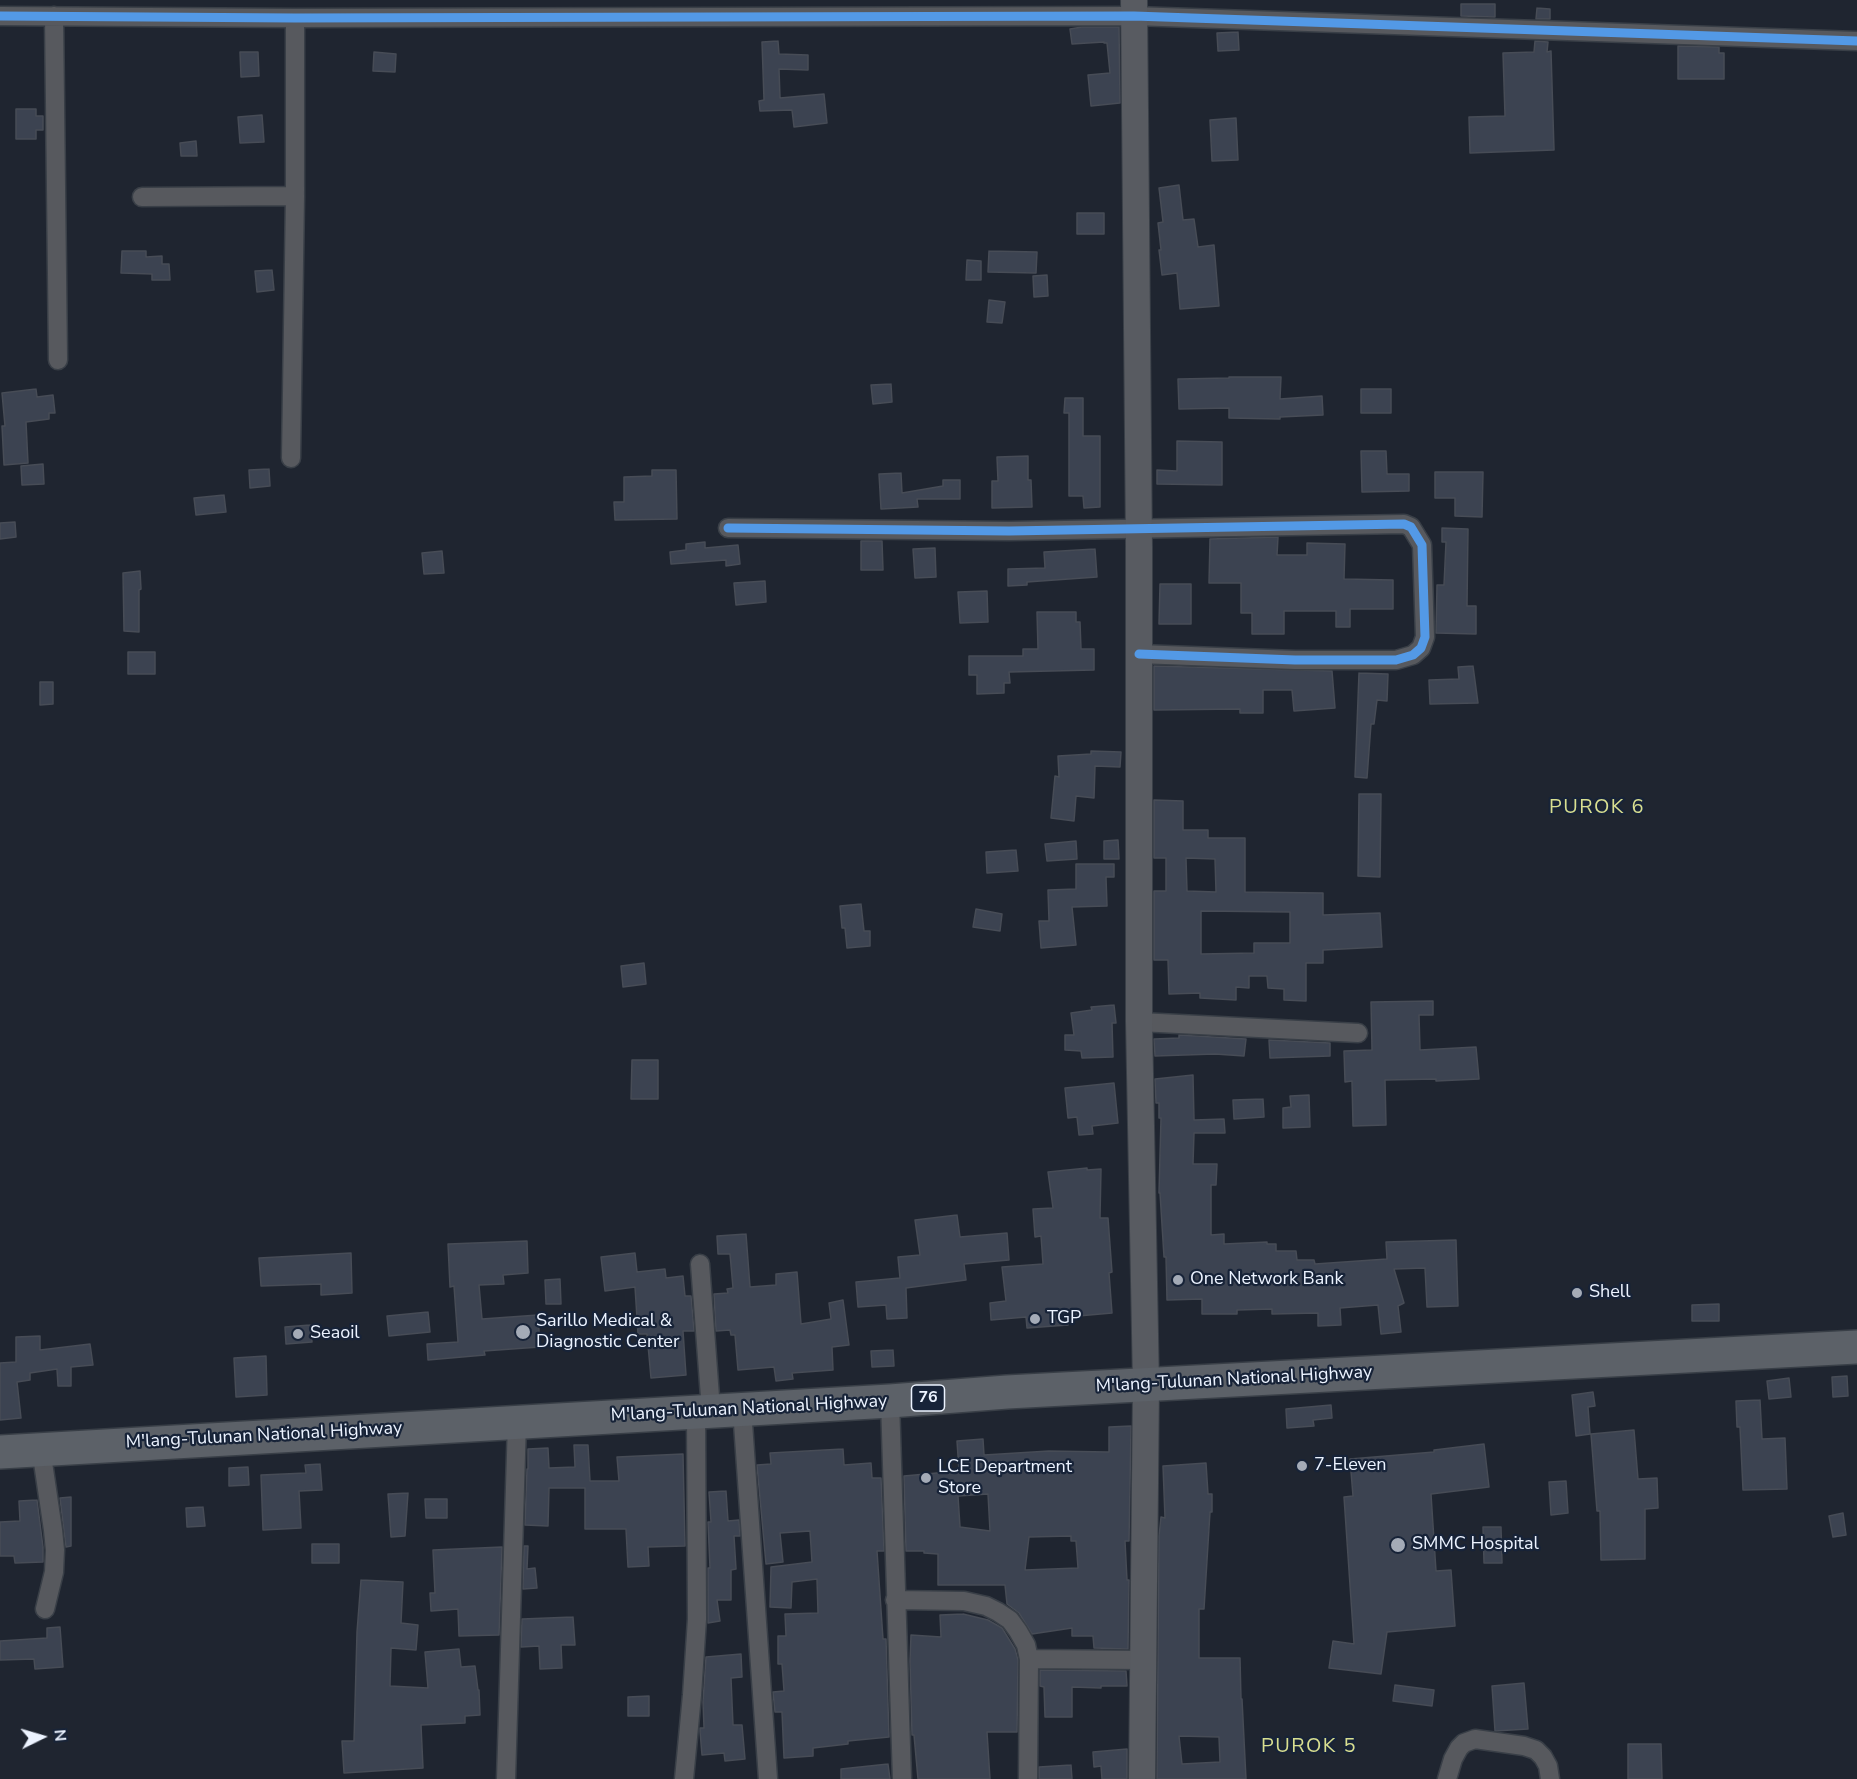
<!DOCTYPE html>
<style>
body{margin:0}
#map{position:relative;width:1857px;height:1779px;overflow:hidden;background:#1f2530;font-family:"Nunito Sans",sans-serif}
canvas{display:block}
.north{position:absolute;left:12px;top:1707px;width:60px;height:60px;-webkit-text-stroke:4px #172338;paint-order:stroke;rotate:85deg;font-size:16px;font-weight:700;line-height:24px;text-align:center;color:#ecf3ff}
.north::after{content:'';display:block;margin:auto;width:21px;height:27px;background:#ecf3ff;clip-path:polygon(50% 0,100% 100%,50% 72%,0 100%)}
</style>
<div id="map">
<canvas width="1857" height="1779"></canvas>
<div class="north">N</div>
</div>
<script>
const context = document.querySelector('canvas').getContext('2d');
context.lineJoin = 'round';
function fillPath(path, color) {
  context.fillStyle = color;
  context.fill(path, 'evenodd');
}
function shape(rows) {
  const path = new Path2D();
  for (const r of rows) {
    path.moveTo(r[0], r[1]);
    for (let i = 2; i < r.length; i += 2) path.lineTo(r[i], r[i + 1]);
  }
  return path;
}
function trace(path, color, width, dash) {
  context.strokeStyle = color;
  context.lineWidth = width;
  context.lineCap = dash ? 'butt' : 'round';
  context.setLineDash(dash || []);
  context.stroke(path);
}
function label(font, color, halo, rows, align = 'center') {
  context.font = font + ' "Nunito Sans",sans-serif';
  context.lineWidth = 4.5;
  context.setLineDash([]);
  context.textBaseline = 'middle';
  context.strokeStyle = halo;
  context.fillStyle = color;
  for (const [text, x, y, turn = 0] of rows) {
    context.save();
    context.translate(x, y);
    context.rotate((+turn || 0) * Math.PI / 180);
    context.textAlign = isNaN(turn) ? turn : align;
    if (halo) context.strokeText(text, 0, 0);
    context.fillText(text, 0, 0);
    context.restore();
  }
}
const building = shape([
 [1461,4,1495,4,1495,17,1461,16,1461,4],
 [1537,8,1550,9,1550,19,1536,19,1537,8],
 [1082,27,1119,27,1120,103,1091,106,1088,75,1110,73,1107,43,1104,43,1104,42,1072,44,1070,29,1082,27],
 [1238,32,1239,50,1218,51,1217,33,1238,32],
 [778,41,779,54,808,55,808,70,779,69,780,98,824,94,827,123,794,127,792,110,760,111,759,101,764,100,762,42,778,41],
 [1535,41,1548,42,1547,52,1551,51,1554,150,1470,153,1469,117,1505,116,1503,53,1534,52,1535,41],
 [1678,46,1719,47,1719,53,1724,53,1724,79,1678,79,1678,46],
 [240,52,258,52,259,76,241,77,240,52],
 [374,52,396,54,395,72,373,71,374,52],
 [16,109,36,109,36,116,43,116,43,130,36,130,36,139,16,139,16,109],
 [262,115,264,142,240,143,238,117,262,115],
 [1236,118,1238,160,1212,161,1210,120,1236,118],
 [196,141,197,156,181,156,180,143,196,141],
 [1179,185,1183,220,1194,219,1198,247,1214,245,1219,306,1180,309,1177,273,1162,275,1159,250,1161,250,1158,223,1163,222,1159,188,1179,185],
 [1077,213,1104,213,1104,234,1077,234,1077,213],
 [122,251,146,251,146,257,162,256,162,264,169,264,170,280,152,280,152,274,121,273,122,251],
 [989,251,1037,252,1036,273,988,272,989,251],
 [967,260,981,261,981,280,966,280,967,260],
 [272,270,274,290,257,292,255,271,272,270],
 [1047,275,1048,296,1034,297,1033,276,1047,275],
 [989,300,1005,302,1002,323,987,322,989,300],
 [1229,377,1281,377,1280,399,1322,396,1323,415,1280,417,1280,419,1229,418,1229,408,1179,409,1178,379,1229,378,1229,377],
 [891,384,892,402,873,404,871,385,891,384],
 [36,389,37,397,53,395,55,413,49,413,49,419,26,422,28,463,4,465,2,426,5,426,2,393,36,389],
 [1361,389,1391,389,1391,413,1361,413,1361,389],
 [1065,398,1083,398,1083,436,1100,436,1100,507,1084,508,1083,496,1069,496,1069,413,1064,413,1065,398],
 [1177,441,1222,442,1222,485,1157,484,1157,470,1177,471,1177,441],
 [1361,451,1386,451,1387,474,1409,474,1409,491,1362,492,1361,451],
 [1028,456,1028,480,1031,480,1032,507,992,508,992,481,998,481,997,457,1028,456],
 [43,464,44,484,22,485,21,466,43,464],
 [269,469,270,486,250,488,249,470,269,469],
 [652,470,676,470,677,519,615,520,614,502,624,502,624,477,652,476,652,470],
 [1435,472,1483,472,1482,517,1455,516,1455,498,1435,498,1435,472],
 [901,473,902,493,943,486,943,480,960,480,960,499,917,499,918,507,881,509,879,474,901,473],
 [224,495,226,512,196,515,194,498,224,495],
 [15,522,16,537,0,539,0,523,15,522],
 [1442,528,1468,529,1467,606,1476,606,1476,634,1436,633,1437,585,1444,585,1446,542,1442,542,1442,528],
 [1278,537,1277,555,1307,555,1307,543,1345,544,1344,579,1393,580,1393,609,1350,609,1350,627,1336,627,1336,611,1284,611,1284,634,1252,634,1252,613,1241,613,1241,583,1209,583,1210,539,1278,537],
 [861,541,882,541,883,570,861,570,861,541],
 [705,542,705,548,738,545,740,564,726,566,726,560,671,564,670,552,686,550,686,544,705,542],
 [935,548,936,577,915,578,913,549,935,548],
 [1095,549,1097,577,1027,582,1027,585,1008,586,1008,569,1045,568,1044,552,1095,549],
 [442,551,444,573,424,574,422,553,442,551],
 [140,571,141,589,139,590,139,632,124,631,123,573,140,571],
 [765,581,766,602,736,605,734,583,765,581],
 [1160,584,1191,584,1191,624,1159,624,1160,584],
 [987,591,988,622,960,623,958,592,987,591],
 [1037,612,1076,612,1076,622,1080,622,1081,649,1094,649,1094,670,1009,672,1010,683,1004,683,1004,693,977,694,977,675,969,675,969,656,1023,656,1023,649,1038,649,1037,612],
 [128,652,155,652,155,674,128,674,128,652],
 [1154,666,1332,671,1335,708,1294,711,1292,690,1263,690,1263,713,1240,713,1240,709,1154,710,1154,666],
 [1473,666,1478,703,1430,704,1429,680,1459,679,1458,667,1473,666],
 [1359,673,1388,674,1387,701,1377,700,1374,724,1371,724,1367,778,1355,777,1359,673],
 [40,682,53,682,53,704,40,705,40,682],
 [1091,751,1121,752,1120,767,1095,766,1094,798,1076,796,1074,821,1051,818,1055,776,1059,777,1058,756,1091,754,1091,751],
 [1359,794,1381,794,1380,877,1358,876,1359,794],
 [1154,800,1183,801,1183,830,1208,830,1208,838,1245,838,1245,892,1323,893,1323,915,1380,913,1382,947,1323,950,1323,963,1306,963,1306,1001,1284,1000,1284,989,1268,988,1267,976,1249,976,1249,988,1236,987,1236,1000,1200,998,1200,993,1169,994,1168,960,1154,960,1154,891,1166,891,1166,858,1154,858,1154,800],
 [1186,858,1215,859,1216,892,1187,891,1186,858],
 [1201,911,1290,912,1290,943,1254,943,1254,953,1201,954,1201,911],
 [1118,840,1119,859,1104,859,1104,841,1118,840],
 [1076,841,1077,859,1047,861,1045,844,1076,841],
 [1016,850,1018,871,987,873,986,852,1016,850],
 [1076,864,1114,864,1114,877,1106,877,1107,906,1072,907,1076,945,1041,948,1039,921,1049,921,1048,890,1076,889,1076,864],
 [861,904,864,931,870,931,870,946,847,948,845,928,842,928,840,906,861,904],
 [976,909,1002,914,1000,931,973,927,976,909],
 [644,963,646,984,623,987,621,966,644,963],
 [1433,1001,1433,1015,1419,1015,1420,1050,1476,1047,1479,1079,1436,1081,1436,1079,1385,1080,1386,1125,1353,1126,1352,1081,1345,1082,1344,1051,1372,1050,1371,1002,1433,1001],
 [1114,1005,1116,1023,1112,1023,1113,1057,1082,1058,1081,1051,1065,1050,1065,1035,1074,1035,1071,1013,1092,1010,1091,1007,1114,1005],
 [1179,1035,1246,1039,1244,1056,1215,1054,1155,1056,1154,1039,1179,1038,1179,1035],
 [1269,1040,1330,1043,1330,1056,1270,1058,1269,1040],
 [632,1060,658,1060,658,1099,631,1099,632,1060],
 [1193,1075,1194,1120,1224,1119,1225,1133,1194,1133,1193,1164,1217,1164,1216,1185,1211,1185,1211,1235,1224,1234,1224,1244,1267,1242,1267,1244,1276,1244,1276,1251,1296,1251,1297,1260,1314,1260,1315,1264,1387,1259,1386,1242,1456,1240,1458,1306,1427,1307,1425,1268,1394,1269,1404,1303,1398,1306,1401,1332,1381,1334,1378,1305,1340,1308,1341,1325,1318,1326,1318,1313,1272,1314,1272,1309,1237,1310,1237,1314,1202,1314,1202,1299,1167,1300,1166,1257,1164,1257,1160,1193,1159,1193,1161,1118,1159,1118,1159,1103,1156,1103,1155,1079,1193,1075],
 [1114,1083,1118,1123,1092,1126,1093,1134,1079,1135,1077,1117,1068,1118,1065,1088,1114,1083],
 [1309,1095,1310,1127,1283,1128,1283,1108,1291,1107,1290,1096,1309,1095],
 [1263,1099,1264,1117,1234,1119,1233,1100,1263,1099],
 [1087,1168,1087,1170,1101,1169,1100,1218,1108,1218,1112,1272,1109,1273,1112,1313,1067,1317,1068,1325,1027,1328,1026,1317,991,1320,990,1303,1006,1301,1002,1267,1043,1264,1041,1236,1035,1237,1033,1209,1053,1208,1048,1172,1087,1168],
 [957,1215,960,1237,1007,1233,1009,1260,964,1264,966,1280,906,1288,907,1318,887,1319,886,1305,858,1307,856,1282,900,1278,898,1257,920,1255,915,1220,957,1215],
 [746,1234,750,1287,776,1285,776,1274,797,1272,801,1324,831,1319,829,1303,843,1300,849,1345,832,1347,833,1370,792,1373,793,1379,776,1381,774,1367,738,1370,735,1335,731,1335,730,1330,716,1331,714,1294,728,1293,727,1289,733,1288,730,1254,718,1254,717,1236,746,1234],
 [527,1241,528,1273,503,1275,504,1284,479,1285,482,1319,538,1315,540,1347,484,1351,485,1355,428,1360,427,1344,458,1342,454,1286,450,1287,448,1244,527,1241],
 [351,1253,352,1293,321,1295,321,1284,261,1286,259,1258,351,1253],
 [635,1253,637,1272,665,1269,666,1278,683,1276,685,1296,691,1296,694,1331,683,1331,686,1375,651,1378,647,1334,638,1334,635,1287,605,1291,601,1257,635,1253],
 [560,1279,561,1304,546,1304,545,1280,560,1279],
 [1719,1304,1719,1321,1692,1321,1692,1305,1719,1304],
 [428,1312,430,1332,389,1336,387,1316,428,1312],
 [310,1325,312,1342,286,1344,285,1327,310,1325],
 [40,1336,40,1350,90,1344,93,1365,71,1367,71,1386,58,1386,57,1369,30,1373,30,1380,17,1382,21,1418,0,1420,0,1363,16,1362,16,1337,40,1336],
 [893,1350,894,1366,872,1367,871,1351,893,1350],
 [266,1356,267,1395,236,1397,234,1358,266,1356],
 [1847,1376,1848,1396,1833,1397,1832,1377,1847,1376],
 [1789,1378,1791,1397,1769,1399,1767,1381,1789,1378],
 [1593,1392,1595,1406,1588,1407,1590,1434,1576,1436,1572,1395,1593,1392],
 [1760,1400,1762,1439,1785,1438,1787,1489,1743,1490,1740,1427,1737,1427,1736,1401,1760,1400],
 [1331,1405,1332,1418,1313,1420,1314,1426,1287,1428,1286,1409,1331,1405],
 [1131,1426,1129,1541,1125,1541,1127,1580,1129,1580,1128,1649,1094,1648,1093,1636,1072,1636,1072,1628,1032,1634,1019,1613,1007,1604,1005,1585,938,1585,938,1554,924,1553,924,1551,906,1551,904,1476,959,1471,957,1441,983,1439,984,1455,1049,1451,1109,1452,1109,1427,1131,1426],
 [988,1494,990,1531,960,1527,958,1496,988,1494],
 [1071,1536,1071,1541,1076,1541,1078,1568,1025,1570,1029,1537,1071,1536],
 [1634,1430,1638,1479,1657,1478,1658,1508,1645,1509,1645,1559,1601,1560,1600,1511,1597,1511,1591,1434,1634,1430],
 [1484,1444,1489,1487,1431,1494,1436,1571,1451,1570,1455,1626,1387,1632,1381,1674,1329,1668,1333,1641,1354,1644,1344,1497,1353,1496,1350,1459,1434,1452,1434,1450,1484,1444],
 [574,1445,588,1445,590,1481,619,1481,617,1457,683,1454,685,1546,648,1547,649,1566,628,1567,626,1529,585,1529,585,1488,549,1488,548,1526,525,1525,527,1469,528,1469,528,1449,548,1448,549,1468,575,1467,574,1445],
 [843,1449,844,1465,871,1463,872,1478,881,1478,884,1551,877,1551,883,1639,886,1639,889,1737,848,1741,848,1744,813,1748,813,1756,784,1758,782,1712,775,1712,773,1692,784,1691,782,1664,778,1664,778,1636,786,1636,785,1614,818,1613,817,1579,792,1582,791,1608,770,1607,771,1567,812,1562,810,1531,780,1533,783,1562,766,1564,757,1465,771,1464,770,1453,843,1449],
 [1206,1463,1208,1494,1212,1494,1212,1512,1210,1512,1204,1609,1199,1609,1199,1658,1240,1658,1241,1699,1242,1699,1246,1779,1157,1779,1159,1536,1161,1517,1165,1518,1163,1466,1206,1463],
 [1179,1736,1219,1737,1220,1762,1182,1764,1179,1736],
 [320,1464,322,1490,299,1491,301,1528,263,1530,261,1475,306,1473,305,1465,320,1464],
 [248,1467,249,1485,229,1486,229,1468,248,1467],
 [1566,1481,1568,1513,1551,1515,1549,1482,1566,1481],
 [726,1491,728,1521,739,1520,740,1536,734,1536,736,1569,731,1570,731,1600,717,1600,720,1621,708,1623,708,1568,710,1568,708,1522,711,1522,709,1492,726,1491],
 [408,1493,405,1536,391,1537,388,1494,408,1493],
 [71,1497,71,1546,66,1547,60,1498,71,1497],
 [425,1499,447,1499,447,1518,426,1518,425,1499],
 [37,1500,43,1547,43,1562,15,1563,14,1556,0,1556,0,1522,20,1521,19,1501,37,1500],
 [203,1507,205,1526,187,1527,186,1508,203,1507],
 [1843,1513,1846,1535,1833,1537,1829,1516,1843,1513],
 [1483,1527,1501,1527,1502,1563,1484,1563,1483,1527],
 [312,1544,339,1544,339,1563,312,1563,312,1544],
 [524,1546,528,1546,527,1569,535,1568,537,1588,523,1589,524,1546],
 [502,1547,499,1635,459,1636,458,1609,431,1611,430,1593,435,1593,433,1550,502,1547],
 [361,1580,403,1582,401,1623,418,1625,416,1650,391,1648,390,1686,428,1688,425,1652,459,1649,461,1667,475,1666,478,1690,479,1690,480,1715,465,1716,465,1723,421,1725,423,1768,344,1773,342,1741,354,1741,357,1632,361,1580],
 [963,1614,988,1620,1002,1628,1015,1649,1018,1660,1017,1732,987,1732,990,1779,918,1779,914,1735,912,1735,910,1661,911,1635,941,1637,940,1615,963,1614],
 [573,1617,575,1645,561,1645,562,1668,540,1669,539,1646,521,1647,522,1619,573,1617],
 [60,1627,63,1667,35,1669,34,1659,0,1660,0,1641,47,1638,47,1628,60,1627],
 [741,1654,742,1677,731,1678,733,1725,742,1725,745,1759,725,1761,724,1753,702,1755,700,1731,700,1728,704,1728,703,1702,706,1657,741,1654],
 [1040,1670,1126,1671,1127,1686,1101,1686,1101,1688,1072,1687,1072,1717,1045,1717,1044,1687,1040,1686,1040,1670],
 [1524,1683,1528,1729,1495,1731,1492,1686,1524,1683],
 [1395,1685,1434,1690,1432,1706,1393,1701,1395,1685],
 [649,1696,649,1716,628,1716,628,1697,649,1696],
 [1628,1744,1661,1744,1662,1779,1628,1779,1628,1744],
 [1127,1749,1127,1779,1102,1779,1101,1766,1094,1767,1093,1752,1127,1749],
 [888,1764,890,1779,841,1779,841,1769,888,1764],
 [1071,1765,1072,1779,1039,1779,1039,1767,1071,1765]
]);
const street = shape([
 [0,16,295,18,1134,16,1857,41],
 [54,16,58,360],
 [142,197,295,196],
 [291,458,295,196,295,18],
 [728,528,1009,531,1404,524,1411,527,1422,545,1425,637,1421,648,1413,655,1396,660,1295,660,1139,654],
 [1139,1022,1358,1033],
 [700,1264,711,1410],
 [890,1401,902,1779],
 [742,1409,768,1779],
 [41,1449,53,1530,55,1550,54,1572,45,1609],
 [895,1600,964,1601,986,1606,998,1612,1010,1620,1018,1631,1026,1645,1029,1659,1028,1779],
 [1029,1659,1143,1660],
 [506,1779,517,1422],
 [684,1779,692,1695,697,1619,696,1411],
 [1447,1779,1453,1759,1459,1748,1464,1743,1475,1739,1524,1746,1536,1750,1543,1757,1548,1766,1550,1779]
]);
const secondary = shape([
 [1134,0,1139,547,1139,1022,1146,1385,1142,1779]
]);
const highway = shape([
 [0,1452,890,1401,1007,1392,1857,1347]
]);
const cycleway = shape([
 [0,16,295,18,1134,16,1857,41],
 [728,528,1009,531,1404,524,1411,527,1422,545,1425,637,1421,648,1413,655,1396,660,1295,660,1139,654]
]);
const markers = [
 [1178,1280,6,"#a4abb7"],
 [1577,1293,6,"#a4abb7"],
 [1035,1319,6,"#a4abb7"],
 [523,1332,8,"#a4abb7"],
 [298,1334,6,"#a4abb7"],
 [1302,1466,6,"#a4abb7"],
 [926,1478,6,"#a4abb7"],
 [1398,1545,8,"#a4abb7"]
];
const shields = [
 [928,1398,33]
];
const shieldNames = [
 ["76",928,1398]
];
const poiNames = [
 ["One Network Bank",1190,1280],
 ["Shell",1589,1293],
 ["TGP",1047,1319],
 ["Sarillo Medical &",536,1322],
 ["Diagnostic Center",536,1343],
 ["Seaoil",310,1334],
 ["7-Eleven",1314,1466],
 ["LCE Department",938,1468],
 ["Store",938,1489],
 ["SMMC Hospital",1412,1545]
];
const streetNames = [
 ["M'lang-Tulunan National Highway",1234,1380,-3],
 ["M'lang-Tulunan National Highway",749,1409,-3],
 ["M'lang-Tulunan National Highway",264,1436,-3]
];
const neighbourhoodNames = [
 ["PUROK 6",1597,808],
 ["PUROK 5",1309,1747]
];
fillPath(building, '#3c4351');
trace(building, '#474c56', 1.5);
trace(street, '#393f47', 21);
trace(secondary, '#393f47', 28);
trace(highway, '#393f47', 36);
trace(street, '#57595e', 18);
trace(secondary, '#585b61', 26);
trace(highway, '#5c6168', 33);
trace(cycleway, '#5399e6', 9);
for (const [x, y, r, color] of markers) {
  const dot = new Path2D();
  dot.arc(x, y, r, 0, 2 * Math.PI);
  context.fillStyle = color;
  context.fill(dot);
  trace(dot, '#172338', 2);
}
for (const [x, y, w] of shields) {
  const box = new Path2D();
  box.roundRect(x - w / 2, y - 13, w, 26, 4.5);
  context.fillStyle = '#172338';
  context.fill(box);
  trace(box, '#ecf3ff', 1.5);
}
label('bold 16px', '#ecf3ff', null, shieldNames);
label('18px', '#ecf3ff', '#172338', poiNames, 'left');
label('18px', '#ecf3ff', '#172338', streetNames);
context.letterSpacing = '1.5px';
label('20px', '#d9df90', '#172338', neighbourhoodNames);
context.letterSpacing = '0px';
</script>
